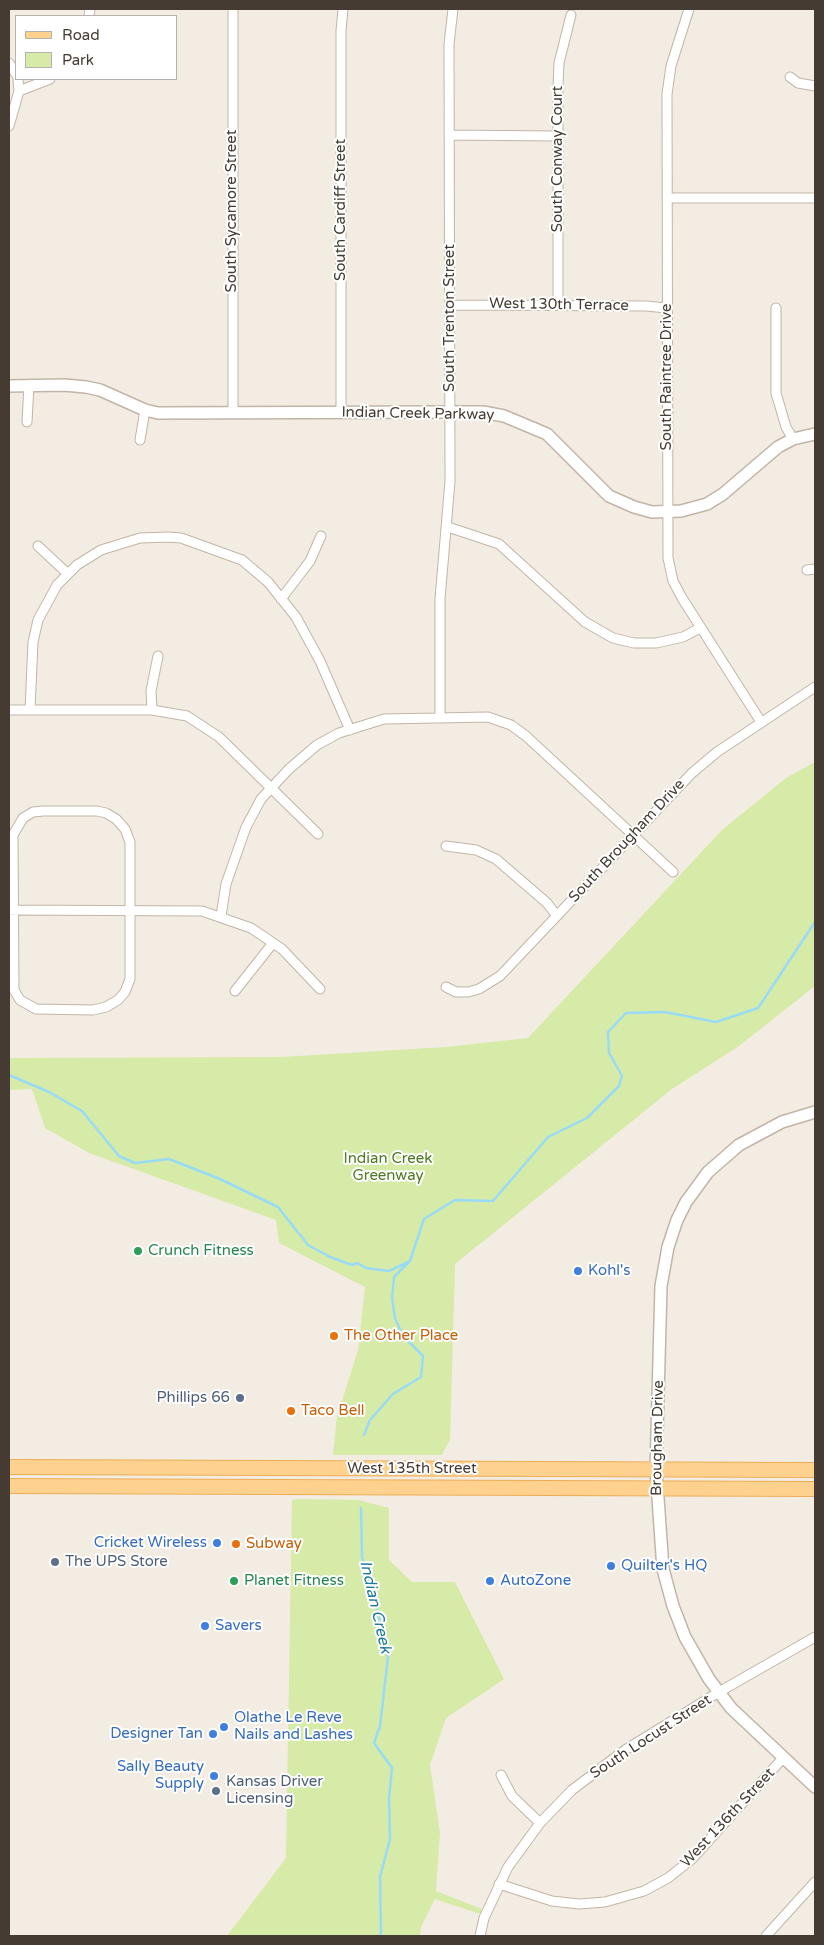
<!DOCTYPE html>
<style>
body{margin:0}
#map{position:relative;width:824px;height:1945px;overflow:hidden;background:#f3ece2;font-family:"Varela Round",sans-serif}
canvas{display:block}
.frame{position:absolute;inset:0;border:10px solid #453b32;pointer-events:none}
.legend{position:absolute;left:15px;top:15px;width:162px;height:65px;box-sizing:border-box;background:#fff;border:1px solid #b5b1ad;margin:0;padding:6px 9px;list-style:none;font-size:15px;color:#453b32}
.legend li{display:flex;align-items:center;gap:10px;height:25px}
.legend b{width:25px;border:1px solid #b5b1ad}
</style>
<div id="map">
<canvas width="824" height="1945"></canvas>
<div class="frame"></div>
<ul class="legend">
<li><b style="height:6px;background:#ffd18f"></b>Road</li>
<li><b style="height:14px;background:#d5eba7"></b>Park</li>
</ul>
</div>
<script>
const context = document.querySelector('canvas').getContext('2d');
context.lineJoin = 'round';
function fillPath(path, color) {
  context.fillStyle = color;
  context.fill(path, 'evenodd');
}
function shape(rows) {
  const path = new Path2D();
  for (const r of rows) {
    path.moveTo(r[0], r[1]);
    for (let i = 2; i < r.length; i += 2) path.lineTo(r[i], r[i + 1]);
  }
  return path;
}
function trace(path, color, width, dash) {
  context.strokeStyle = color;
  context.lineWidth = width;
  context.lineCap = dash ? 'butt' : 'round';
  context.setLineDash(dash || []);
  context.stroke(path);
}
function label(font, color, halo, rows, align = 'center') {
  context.font = font + ' "Varela Round",sans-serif';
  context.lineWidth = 4;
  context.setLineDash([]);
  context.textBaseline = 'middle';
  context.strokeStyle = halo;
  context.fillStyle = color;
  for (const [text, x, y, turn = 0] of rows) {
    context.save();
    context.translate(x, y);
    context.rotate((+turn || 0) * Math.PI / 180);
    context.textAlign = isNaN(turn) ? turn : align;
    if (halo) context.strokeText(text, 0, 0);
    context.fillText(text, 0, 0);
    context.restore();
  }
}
const green = shape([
 [815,762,815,986,739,1046,672,1089,455,1264,450,1439,442,1455,333,1455,337,1417,358,1350,365,1287,279,1243,276,1220,89,1153,45,1128,32,1089,9,1090,9,1058,281,1057,446,1047,528,1038,722,830,786,778],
 [298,1499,358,1500,389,1508,389,1560,412,1582,455,1582,504,1679,446,1718,430,1765,440,1833,436,1891,482,1909,480,1914,435,1899,421,1927,420,1936,227,1936,286,1858,292,1500]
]);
const stream = shape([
 [9,1075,49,1092,82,1111,119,1156,135,1163,169,1159,220,1179,278,1207,308,1245,330,1257,352,1265,357,1263,366,1268,389,1271,408,1262],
 [364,1435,370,1420,393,1394,421,1377,423,1356,403,1336,395,1318,392,1298,394,1277,410,1261,424,1219,455,1200,493,1201,548,1137,587,1118,619,1086,622,1076,609,1053,608,1032,626,1013,665,1012,716,1022,758,1008,815,922],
 [361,1508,362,1557,374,1597,388,1657,380,1726,374,1743,392,1768,389,1798,390,1839,380,1877,381,1936]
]);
const minor = shape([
 [233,9,233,413],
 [689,9,671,66,667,94,668,558,673,581,682,598,761,722],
 [89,16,90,9],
 [9,63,16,74],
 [790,77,798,83,815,86],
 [19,91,50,79],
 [9,126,19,91,18,79],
 [449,135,557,136],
 [667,198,815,198],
 [558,304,558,86,559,63,571,15],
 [450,305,646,306,667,308],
 [776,308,776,393,786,427,793,439],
 [341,412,341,31,343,9],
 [27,422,29,385],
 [140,440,145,410],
 [448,527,499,544,585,622,613,638,634,643,656,643,683,637,700,628],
 [38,546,68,574],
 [807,570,815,569],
 [281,599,310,561,321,536],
 [9,710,152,710,187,716,219,737,318,834],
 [30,710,33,642,38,620,57,585,77,565,101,550,140,538,168,537,181,538,242,560,268,582,296,617,320,661,350,730],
 [152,710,151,691,158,656],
 [440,717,440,599,450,481,449,44,453,9],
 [43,811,97,811,106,813,116,819,125,829,130,842,130,979,125,992,118,1000,106,1007,93,1010,36,1009,20,1000,14,990,13,835,23,818,33,812,43,811],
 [446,846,476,850,496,859,547,903,557,916],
 [9,910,202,911,251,928,282,949,320,989],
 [221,916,226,884,246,827,261,799,289,769,317,745,339,733,384,719,488,717,511,725,526,736,673,872],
 [446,987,456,992,468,992,479,989,500,976,692,773,717,752,815,687],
 [235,991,273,943],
 [501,1775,512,1796,540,1823],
 [499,1884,552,1901,579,1904,605,1902,644,1891,668,1878,692,1859,783,1758],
 [480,1936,484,1918,508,1867,540,1823,572,1790,625,1750,719,1692,815,1637],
 [766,1936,815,1882]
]);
const tertiary = shape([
 [9,386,64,385,86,387,100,390,145,410,158,413,450,412,483,412,504,416,547,434,609,496,634,507,652,512,681,511,707,504,723,494,778,447,793,439,815,434],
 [815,1112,782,1122,739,1145,708,1172,686,1202,677,1220,668,1247,661,1286,656,1470,663,1569,673,1606,685,1637,709,1679,731,1708,815,1787]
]);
const primary = shape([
 [9,1467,815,1470],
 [9,1486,815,1489]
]);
const markers = [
 [138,1251,5,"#2e9e5b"],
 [578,1271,5,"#3f7fe0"],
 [334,1336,5,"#e8710a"],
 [240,1398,5,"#5c6f8a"],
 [291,1411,5,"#e8710a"],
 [217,1543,5,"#3f7fe0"],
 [236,1544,5,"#e8710a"],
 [55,1562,5,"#5c6f8a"],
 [611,1566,5,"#3f7fe0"],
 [234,1581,5,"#2e9e5b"],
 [490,1581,5,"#3f7fe0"],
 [205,1626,5,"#3f7fe0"],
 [224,1727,5,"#3f7fe0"],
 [213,1734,5,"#3f7fe0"],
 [214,1776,5,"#3f7fe0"],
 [216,1791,5,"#5c6f8a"]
];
const streetNames = [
 ["South Conway Court",558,159,-90],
 ["South Cardiff Street",341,210,-90],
 ["South Sycamore Street",232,211,-90],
 ["West 130th Terrace",559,305,1],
 ["South Trenton Street",450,318,-90],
 ["South Raintree Drive",667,377,-90],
 ["Indian Creek Parkway",418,414,1],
 ["South Brougham Drive",627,841,-47],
 ["Brougham Drive",658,1438,-89],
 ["West 135th Street",412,1469],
 ["South Locust Street",651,1737,-33],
 ["West 136th Street",728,1818,-47]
];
const parkNames = [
 ["Indian Creek",388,1159],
 ["Greenway",388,1176]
];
const leisureNames = [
 ["Crunch Fitness",148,1251],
 ["Planet Fitness",244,1581]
];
const shopNames = [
 ["Kohl's",588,1271],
 ["Cricket Wireless",207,1543,"right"],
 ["Quilter's HQ",621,1566],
 ["AutoZone",500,1581],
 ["Savers",215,1626],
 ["Olathe Le Reve",234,1718],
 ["Nails and Lashes",234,1735],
 ["Designer Tan",203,1734,"right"],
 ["Sally Beauty",204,1767,"right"],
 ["Supply",204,1784,"right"]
];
const foodNames = [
 ["The Other Place",344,1336],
 ["Taco Bell",301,1411],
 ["Subway",246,1544]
];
const serviceNames = [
 ["Phillips 66",230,1398,"right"],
 ["The UPS Store",65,1562],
 ["Kansas Driver",226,1782],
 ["Licensing",226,1799]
];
const waterNames = [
 ["Indian Creek",375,1607,77]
];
fillPath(green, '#d5eba7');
trace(stream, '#99dbf6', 2.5);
trace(minor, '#c2b5a7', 11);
trace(tertiary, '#c2b5a7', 14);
trace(primary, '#edad57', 16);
trace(minor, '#fff', 9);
trace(tertiary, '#fff', 11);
trace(primary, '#ffd18f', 14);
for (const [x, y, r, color] of markers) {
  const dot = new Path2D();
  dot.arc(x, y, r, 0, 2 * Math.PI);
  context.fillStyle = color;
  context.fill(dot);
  trace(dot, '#fff', 2);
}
label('15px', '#453b32', '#fff', streetNames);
label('15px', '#4e7a22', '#fff', parkNames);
label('15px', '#27864d', '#fff', leisureNames, 'left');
label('15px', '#366cbe', '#fff', shopNames, 'left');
label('15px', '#c56008', '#fff', foodNames, 'left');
label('15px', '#4e5e75', '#fff', serviceNames, 'left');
label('italic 16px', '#217a9f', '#fff', waterNames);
</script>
